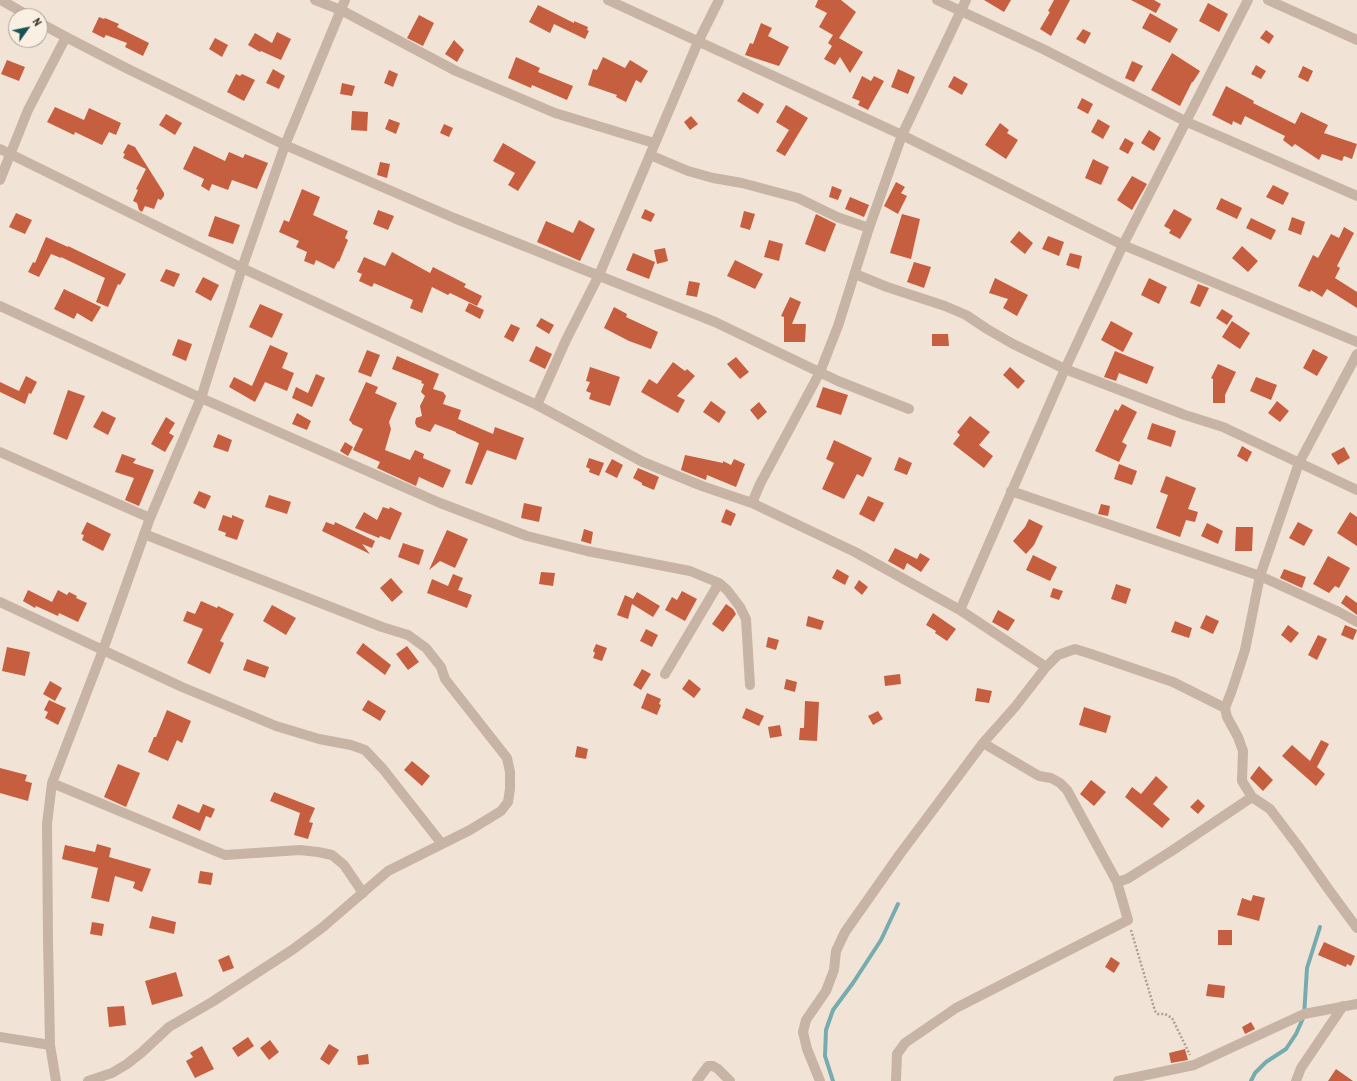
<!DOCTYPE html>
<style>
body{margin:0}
#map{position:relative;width:1357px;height:1081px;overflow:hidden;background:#f1e4d7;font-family:"Archivo Narrow",sans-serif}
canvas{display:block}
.north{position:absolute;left:8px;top:8px;width:40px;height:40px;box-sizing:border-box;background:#f9efe3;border:1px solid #aaa097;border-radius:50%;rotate:57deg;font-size:11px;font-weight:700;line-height:16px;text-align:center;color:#342a25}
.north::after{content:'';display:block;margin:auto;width:14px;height:18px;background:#1b5255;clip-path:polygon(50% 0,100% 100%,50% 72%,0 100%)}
</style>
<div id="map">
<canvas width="1357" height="1081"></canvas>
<div class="north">N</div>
</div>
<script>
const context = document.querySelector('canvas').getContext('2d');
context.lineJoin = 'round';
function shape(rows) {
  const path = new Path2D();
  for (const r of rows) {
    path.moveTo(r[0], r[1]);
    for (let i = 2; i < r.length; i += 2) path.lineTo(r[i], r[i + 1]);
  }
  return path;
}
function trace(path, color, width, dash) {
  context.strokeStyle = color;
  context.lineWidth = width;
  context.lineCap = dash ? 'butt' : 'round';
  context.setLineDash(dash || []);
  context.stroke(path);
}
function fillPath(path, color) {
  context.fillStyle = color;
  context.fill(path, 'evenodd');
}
const stream = shape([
 [833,1081,825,1056,826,1030,833,1010,853,983,881,940,898,904],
 [1251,1081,1255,1073,1266,1062,1286,1049,1296,1034,1304,1016,1307,968,1320,927]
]);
const building = shape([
 [818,0,841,0,856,12,839,38,863,52,850,73,840,57,835,65,824,59,832,46,828,43,833,35,819,27,827,13,815,7],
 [984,0,1011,0,1004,12],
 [1054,0,1070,0,1051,36,1040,29,1050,12,1048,11],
 [1131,0,1154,0,1161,4,1156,13],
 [1208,3,1228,14,1219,32,1199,21],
 [538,5,574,23,574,21,588,27,587,30,589,31,585,39,554,24,550,33,529,22],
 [1150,13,1178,29,1170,43,1142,28],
 [419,15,434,23,423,46,407,38],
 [99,17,104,19,105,18,119,24,117,27,149,43,143,56,125,47,127,43,106,35,104,38,92,32],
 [761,23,772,28,768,36,789,47,779,66,745,55,750,43,753,44],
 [1083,29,1091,33,1085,44,1076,39],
 [1266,30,1274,36,1269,44,1260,38],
 [277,32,291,39,281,60,261,51,260,52,248,45,255,33,272,43],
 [215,38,228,45,222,57,209,49],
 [454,40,464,50,457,62,445,54],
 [1172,53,1200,71,1193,82,1192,82,1180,106,1151,90],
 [516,57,540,68,538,72,573,86,567,100,532,85,531,88,508,78],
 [603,57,625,68,630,60,648,71,641,83,636,80,626,102,616,97,617,95,588,85,593,69,597,70],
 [7,60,25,67,19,81,1,74],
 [1132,61,1143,66,1134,82,1125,78],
 [1256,65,1266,71,1261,79,1251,74],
 [1303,66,1313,71,1308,82,1298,77],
 [273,69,285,76,279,89,266,83],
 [898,69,915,77,908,94,891,87],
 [389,70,398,74,393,87,384,83],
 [236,74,240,76,242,74,255,80,244,101,227,92],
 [862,76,871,81,874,76,884,81,868,110,858,105,860,101,852,98],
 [954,76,968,84,962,95,948,87],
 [342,83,355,86,352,96,340,94],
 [1226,86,1254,101,1253,103,1295,124,1301,112,1328,125,1324,133,1357,144,1352,159,1344,156,1342,161,1322,154,1319,160,1295,144,1292,147,1283,140,1285,136,1245,116,1241,125,1233,121,1232,125,1212,115],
 [743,92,764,104,758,114,737,101],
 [1082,98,1093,104,1088,114,1077,108],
 [786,105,808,118,785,156,776,151,789,130,776,122],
 [55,107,84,120,89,108,121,123,116,135,109,132,102,145,75,132,74,135,47,122],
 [352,111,368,112,367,131,351,130],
 [166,114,182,123,175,135,159,125],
 [691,116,698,124,690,130,684,122],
 [389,119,400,123,396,134,385,129],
 [1098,119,1110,126,1103,139,1091,132],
 [1000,123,1009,130,1007,133,1018,140,1006,159,985,145],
 [444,124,453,128,449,137,440,133],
 [1149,130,1161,138,1154,151,1141,143],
 [1125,138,1134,143,1128,154,1119,149],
 [503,143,536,162,518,191,508,185,515,173,493,161],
 [128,144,135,147,164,193,164,196,161,200,158,199,154,209,145,206,142,212,139,210,137,203,133,201,138,190,136,189,146,169,123,158,125,154,123,153],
 [194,146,225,161,229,152,243,158,245,154,268,163,257,189,232,180,228,190,212,184,209,191,201,186,204,179,183,169],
 [1093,159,1109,167,1101,185,1085,178],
 [380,162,390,164,387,178,377,175],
 [1132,176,1147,184,1132,210,1117,200],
 [896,182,905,187,901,193,907,196,898,214,884,206],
 [1273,185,1289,193,1283,205,1266,197],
 [832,186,842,190,838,200,829,197],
 [302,189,320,197,313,215,348,231,345,238,348,240,339,262,338,261,334,269,316,260,314,265,304,261,307,252,296,247,299,241,279,232,284,220,289,222],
 [850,197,869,205,864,217,845,209],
 [1221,198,1242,208,1237,219,1216,209],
 [645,209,655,214,651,222,641,218],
 [1174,209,1192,219,1180,239,1169,233,1171,230,1164,226],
 [378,210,394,216,388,230,373,224],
 [744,211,755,214,750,230,740,227],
 [16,213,32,220,25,234,9,227],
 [816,214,836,224,825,252,805,244],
 [902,214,920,219,911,259,890,253],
 [215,216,240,225,233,244,208,236],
 [1292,217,1305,222,1301,235,1288,230],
 [1251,218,1276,230,1271,240,1246,228],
 [579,220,595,229,580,261,537,242,546,221,573,233],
 [1344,227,1354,233,1337,266,1340,268,1335,278,1357,292,1357,308,1327,289,1322,297,1311,290,1310,292,1298,286,1313,255,1318,258,1331,234,1339,238],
 [1019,231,1033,243,1025,254,1010,242],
 [1048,236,1064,242,1059,256,1042,249],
 [46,237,68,247,68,246,126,274,120,285,118,284,108,307,96,302,105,278,61,257,61,258,51,254,39,277,28,272,33,262,35,263],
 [769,240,783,244,779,261,764,257],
 [1242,246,1258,261,1248,272,1232,258],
 [665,248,668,261,657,264,654,250],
 [392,252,430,273,433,267,466,284,464,287,482,296,477,306,450,293,448,295,432,287,422,313,410,308,413,300,374,283,372,287,359,281,362,274,357,272,364,257,385,266],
 [633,253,655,262,649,279,626,270],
 [1070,253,1082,256,1079,269,1066,265],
 [735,260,763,274,755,289,727,276],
 [914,262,931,267,924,288,907,282],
 [166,269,180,274,174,287,160,281],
 [203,277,219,285,211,301,195,292],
 [995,278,1028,295,1017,316,1003,308,1008,299,989,293],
 [1149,278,1167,287,1159,304,1141,295],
 [689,281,700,283,697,297,686,295],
 [1198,284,1209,288,1200,307,1190,303],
 [64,289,101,307,92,322,77,313,74,319,54,309],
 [790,297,801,302,792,324,806,324,805,342,784,342,784,317,781,316],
 [469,303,484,310,480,319,465,311],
 [260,304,283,314,272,338,249,327],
 [614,307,627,314,626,317,658,332,651,349,629,341,604,328],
 [1222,309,1233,316,1227,325,1216,318],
 [541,318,554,325,549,334,536,326],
 [1111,321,1133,333,1123,352,1101,340],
 [1232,321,1250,333,1240,349,1222,337],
 [511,324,520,328,513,342,504,337],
 [932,334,948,334,949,346,932,346],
 [178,339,192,344,186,361,172,355],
 [270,345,288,353,282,368,294,373,287,391,265,382,255,402,229,387,234,377,252,386],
 [536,346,552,354,545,369,529,361],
 [1313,349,1328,357,1317,376,1303,368],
 [367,350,380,355,371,377,358,372],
 [1115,351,1154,367,1147,384,1119,373,1116,381,1104,377],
 [397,356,439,374,433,389,443,392,446,396,443,404,461,410,458,419,493,434,495,427,524,438,516,460,487,450,472,485,465,483,479,443,456,433,456,432,435,424,430,432,417,427,415,423,416,418,422,416,420,406,425,396,421,392,424,384,421,383,422,381,392,369],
 [736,357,749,372,740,379,727,364],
 [673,362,685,371,687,369,695,376,677,396,685,400,678,413,641,392,649,379,657,384],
 [1218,364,1236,372,1225,395,1225,403,1213,403,1213,379,1211,378],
 [590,367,620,377,610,406,589,399,591,393,586,391,590,382,586,381],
 [1010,367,1025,381,1018,389,1003,375],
 [316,374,325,378,312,407,292,398,296,387,308,393],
 [26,376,37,382,31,394,29,393,25,404,0,392,0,382,19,391],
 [1256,377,1277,385,1271,400,1250,391],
 [366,382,378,387,375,393,397,403,389,422,391,429,385,450,410,460,415,450,424,454,423,458,451,470,443,488,419,477,416,486,377,468,380,462,353,450,363,429,352,424,352,423,349,420],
 [823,387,848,395,841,415,816,407],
 [68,390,85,396,67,440,53,434],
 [711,401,726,412,719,423,703,412],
 [1277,401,1289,411,1280,422,1268,413],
 [759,402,767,412,758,420,750,410],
 [1122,404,1137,412,1122,442,1127,445,1119,462,1095,451,1115,409,1118,411],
 [102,411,116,418,108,435,93,427],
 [297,413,311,421,307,430,292,424],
 [970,416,990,432,979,445,993,456,984,468,953,444,960,435,957,432],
 [166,417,175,423,169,433,174,436,165,452,151,444],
 [1152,423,1176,431,1171,447,1147,439],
 [218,434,232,440,228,452,213,447],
 [834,440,872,458,863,477,857,474,844,499,822,489,834,463,826,459],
 [345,442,353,447,348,456,340,451],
 [1242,446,1252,452,1247,462,1237,456],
 [1344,447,1350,458,1338,465,1331,454],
 [122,454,136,459,133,463,154,470,139,506,125,500,134,478,115,472],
 [685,455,723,463,723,461,731,465,734,459,745,464,736,487,707,475,706,480,681,470],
 [899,457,912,463,907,475,894,470],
 [589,458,604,463,599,476,589,472,590,469,586,467],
 [612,459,623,465,617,478,605,472],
 [1119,464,1137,471,1132,485,1114,479],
 [638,468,659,477,654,490,642,485,642,483,633,478],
 [1166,476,1196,488,1188,509,1198,512,1195,522,1186,520,1180,537,1156,528,1168,495,1160,492],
 [199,491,211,496,205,509,193,503],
 [269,495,291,502,287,514,265,507],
 [868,496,884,503,874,522,859,514],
 [524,503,542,507,539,522,521,518],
 [1101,504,1110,506,1108,516,1098,514],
 [383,507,389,509,390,507,402,513,390,540,380,536,379,538,355,528,364,512,377,520],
 [726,509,736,514,731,526,721,522],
 [1350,512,1357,517,1357,546,1337,533],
 [223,515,232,518,232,515,244,520,237,540,225,536,226,533,218,530],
 [1029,519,1043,526,1034,545,1026,554,1013,541,1025,527],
 [87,522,111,534,103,551,82,540,84,535,81,534],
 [326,522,334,525,335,522,375,541,372,548,362,544,370,554,322,531],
 [1298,522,1313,530,1304,546,1289,538],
 [1207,523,1223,531,1218,544,1201,536],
 [1236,527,1253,527,1252,551,1235,551],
 [584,529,593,532,591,544,581,541],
 [447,530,468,539,455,568,440,561,429,570],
 [403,543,424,550,419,565,398,557],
 [895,548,917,559,920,553,930,559,921,572,907,563,904,570,888,561],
 [1033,555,1057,567,1050,581,1026,570],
 [1328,556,1350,568,1339,588,1335,586,1329,593,1313,584],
 [837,569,849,576,845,585,832,578],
 [1284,569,1306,577,1302,588,1280,578],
 [541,572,555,573,553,586,539,584],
 [453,574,463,578,458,590,472,595,467,608,427,593,432,579,448,586],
 [391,578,403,592,392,602,380,588],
 [859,580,868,587,862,595,854,588],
 [1116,584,1131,589,1126,604,1111,599],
 [1053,588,1063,591,1059,600,1050,597],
 [28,590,52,602,58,590,67,595,69,592,77,596,76,598,87,603,78,622,59,613,58,616,36,606,35,608,23,601],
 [682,591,697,599,685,621,665,610,672,597,677,600],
 [637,592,660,606,653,617,632,604,628,619,617,615,625,595,633,599],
 [1346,595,1357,603,1357,615,1341,603],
 [201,601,217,608,218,606,234,614,220,641,224,643,210,674,187,663,203,629,183,621,187,611,195,614],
 [726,604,733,609,736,614,723,632,712,624],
 [272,605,296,618,286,635,263,621],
 [998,610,1015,620,1008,631,992,622],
 [933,613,956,629,947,641,935,633,936,631,926,625],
 [1206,615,1219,621,1213,634,1200,628],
 [808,616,824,621,821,630,806,626],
 [1175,621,1192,628,1189,638,1171,632],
 [1288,625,1299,633,1291,643,1281,635],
 [1345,625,1357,630,1353,640,1341,635],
 [646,629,658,635,652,647,640,641],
 [1318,635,1327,639,1317,660,1308,655],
 [768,637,779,640,776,650,766,647],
 [363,643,391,665,385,675,356,653],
 [596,644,607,648,602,661,593,658,595,653,593,651],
 [407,646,419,662,408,670,396,654],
 [7,647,30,652,25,676,2,671],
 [247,659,269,667,265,678,243,670],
 [642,669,651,674,641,690,633,685],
 [900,674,901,684,885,686,884,676],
 [689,679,701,689,694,698,682,689],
 [786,679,797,682,795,692,784,689],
 [50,681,62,688,55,701,43,694],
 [977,688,992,691,989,703,975,701],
 [647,693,661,699,659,704,661,705,657,715,641,708],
 [49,700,66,708,58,725,45,718,48,712,44,710],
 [368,700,386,711,380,721,362,710],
 [805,701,819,702,817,741,799,740,800,728,804,728],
 [1084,707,1111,716,1106,733,1079,725],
 [746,708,764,716,759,726,742,718],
 [167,710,191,721,182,743,177,740,168,761,148,752,154,737,156,737],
 [878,711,883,719,873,725,868,716],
 [780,725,782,736,770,738,768,727],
 [1321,740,1329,744,1317,767,1325,774,1316,786,1282,756,1292,745,1310,761],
 [577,746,588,749,586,759,575,757],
 [412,761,430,776,422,786,404,770],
 [118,764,140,773,126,807,104,797],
 [1259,766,1273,780,1263,791,1250,778],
 [0,768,27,775,25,781,32,783,28,801,0,793],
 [1156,776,1168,787,1153,804,1170,819,1162,828,1125,797,1132,787,1141,794],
 [1091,780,1106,792,1094,806,1080,794],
 [274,792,315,808,309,822,313,823,308,839,294,835,300,813,270,801],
 [1198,799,1205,806,1198,814,1190,807],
 [178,804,199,813,203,804,215,809,211,818,206,816,200,831,172,818],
 [97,844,111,848,109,857,151,869,142,892,133,888,135,882,115,876,109,902,91,898,98,868,62,859,65,845,95,852],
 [200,871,213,873,211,885,198,883],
 [1253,895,1265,898,1259,921,1237,915,1242,898,1251,901],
 [152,916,176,922,174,934,149,928],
 [92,922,104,924,102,936,90,934],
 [1218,930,1232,930,1232,945,1218,945],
 [1324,942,1355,956,1351,966,1347,964,1346,967,1318,955],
 [229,955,234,968,223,972,218,960],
 [1111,957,1120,963,1114,973,1105,967],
 [176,972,183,996,152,1005,145,981],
 [1208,984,1225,986,1224,998,1206,996],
 [124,1006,126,1025,109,1027,107,1007],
 [1251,1022,1255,1029,1245,1034,1242,1027],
 [248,1037,254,1046,238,1057,232,1048],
 [270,1040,279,1052,269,1060,260,1048],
 [329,1044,339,1050,329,1065,320,1059],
 [202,1046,214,1069,195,1078,186,1061,193,1057,190,1053],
 [1185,1049,1188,1060,1171,1063,1169,1053],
 [368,1054,369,1064,358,1065,357,1056],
 [1336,1069,1353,1081,1328,1081]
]);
const path = shape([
 [1131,930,1155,1011,1158,1014,1165,1014,1172,1018,1190,1055]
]);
const minor = shape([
 [1,0,29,16],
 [315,0,341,10,456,71,555,113,654,143],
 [608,0,902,135,1123,245,1357,342],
 [937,0,1043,49,1187,122,1357,196],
 [1268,0,1357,40],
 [40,23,66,37,126,68,285,145,454,218,715,322,838,381,909,409],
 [0,149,242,268,537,405,643,462,702,486,752,503,855,552,960,610,1046,667],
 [650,155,688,171,713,178,742,183,798,198,837,217,869,228],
 [0,180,28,110,66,37],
 [855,274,887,287,945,306,966,315,987,329,1013,344,1065,369,1185,415,1223,427,1357,490],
 [0,306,201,398,440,503,527,536,587,551,690,571,719,583,727,590,734,599,740,607,746,619,750,685],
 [1357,354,1299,463,1260,576,1245,650,1232,690,1225,708,1227,717,1238,737,1243,751,1242,781,1252,797,1270,809,1298,846,1329,890,1357,928],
 [537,405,566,340,599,275,698,42,719,0],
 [0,452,150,518],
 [1011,491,1260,576,1339,612,1357,622],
 [752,503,760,484,820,372,838,326,869,228,902,135,966,0],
 [0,602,182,687,276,726,319,739,351,745,365,750,383,769,442,844],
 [960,610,1065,369,1123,245,1248,0],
 [665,674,719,583],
 [983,743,1039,776,1051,778,1060,783,1067,790,1117,882,1127,879,1170,852,1252,797],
 [52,783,225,855,300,850,318,852,332,855,344,865,363,893],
 [0,1037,50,1045],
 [56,1081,50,1045,48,939,47,824,52,783,103,650,150,518,201,398,242,268,285,145,345,0],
 [88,1081,112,1073,127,1064,141,1053,169,1027,212,1002,292,950,323,927,388,871,470,830,501,811,508,802,510,789,510,772,507,758,445,679,441,667,426,648,408,635,382,627,144,534],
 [697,1081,708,1066,713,1066,718,1069,730,1081],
 [820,1081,807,1049,803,1032,806,1020,826,991,834,970,836,951,845,932,900,854,983,743,1015,707,1046,667,1058,655,1075,649,1091,654,1173,682,1225,708],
 [896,1081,897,1054,905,1043,956,1008,1128,920,1117,882],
 [1118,1081,1194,1065,1304,1014,1357,1004],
 [1296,1081,1301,1068,1343,1006]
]);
trace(stream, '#77acae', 4);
fillPath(building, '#c65e40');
trace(path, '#b49e8e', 2.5, [2, 2]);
trace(minor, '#c8b4a4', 10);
</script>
